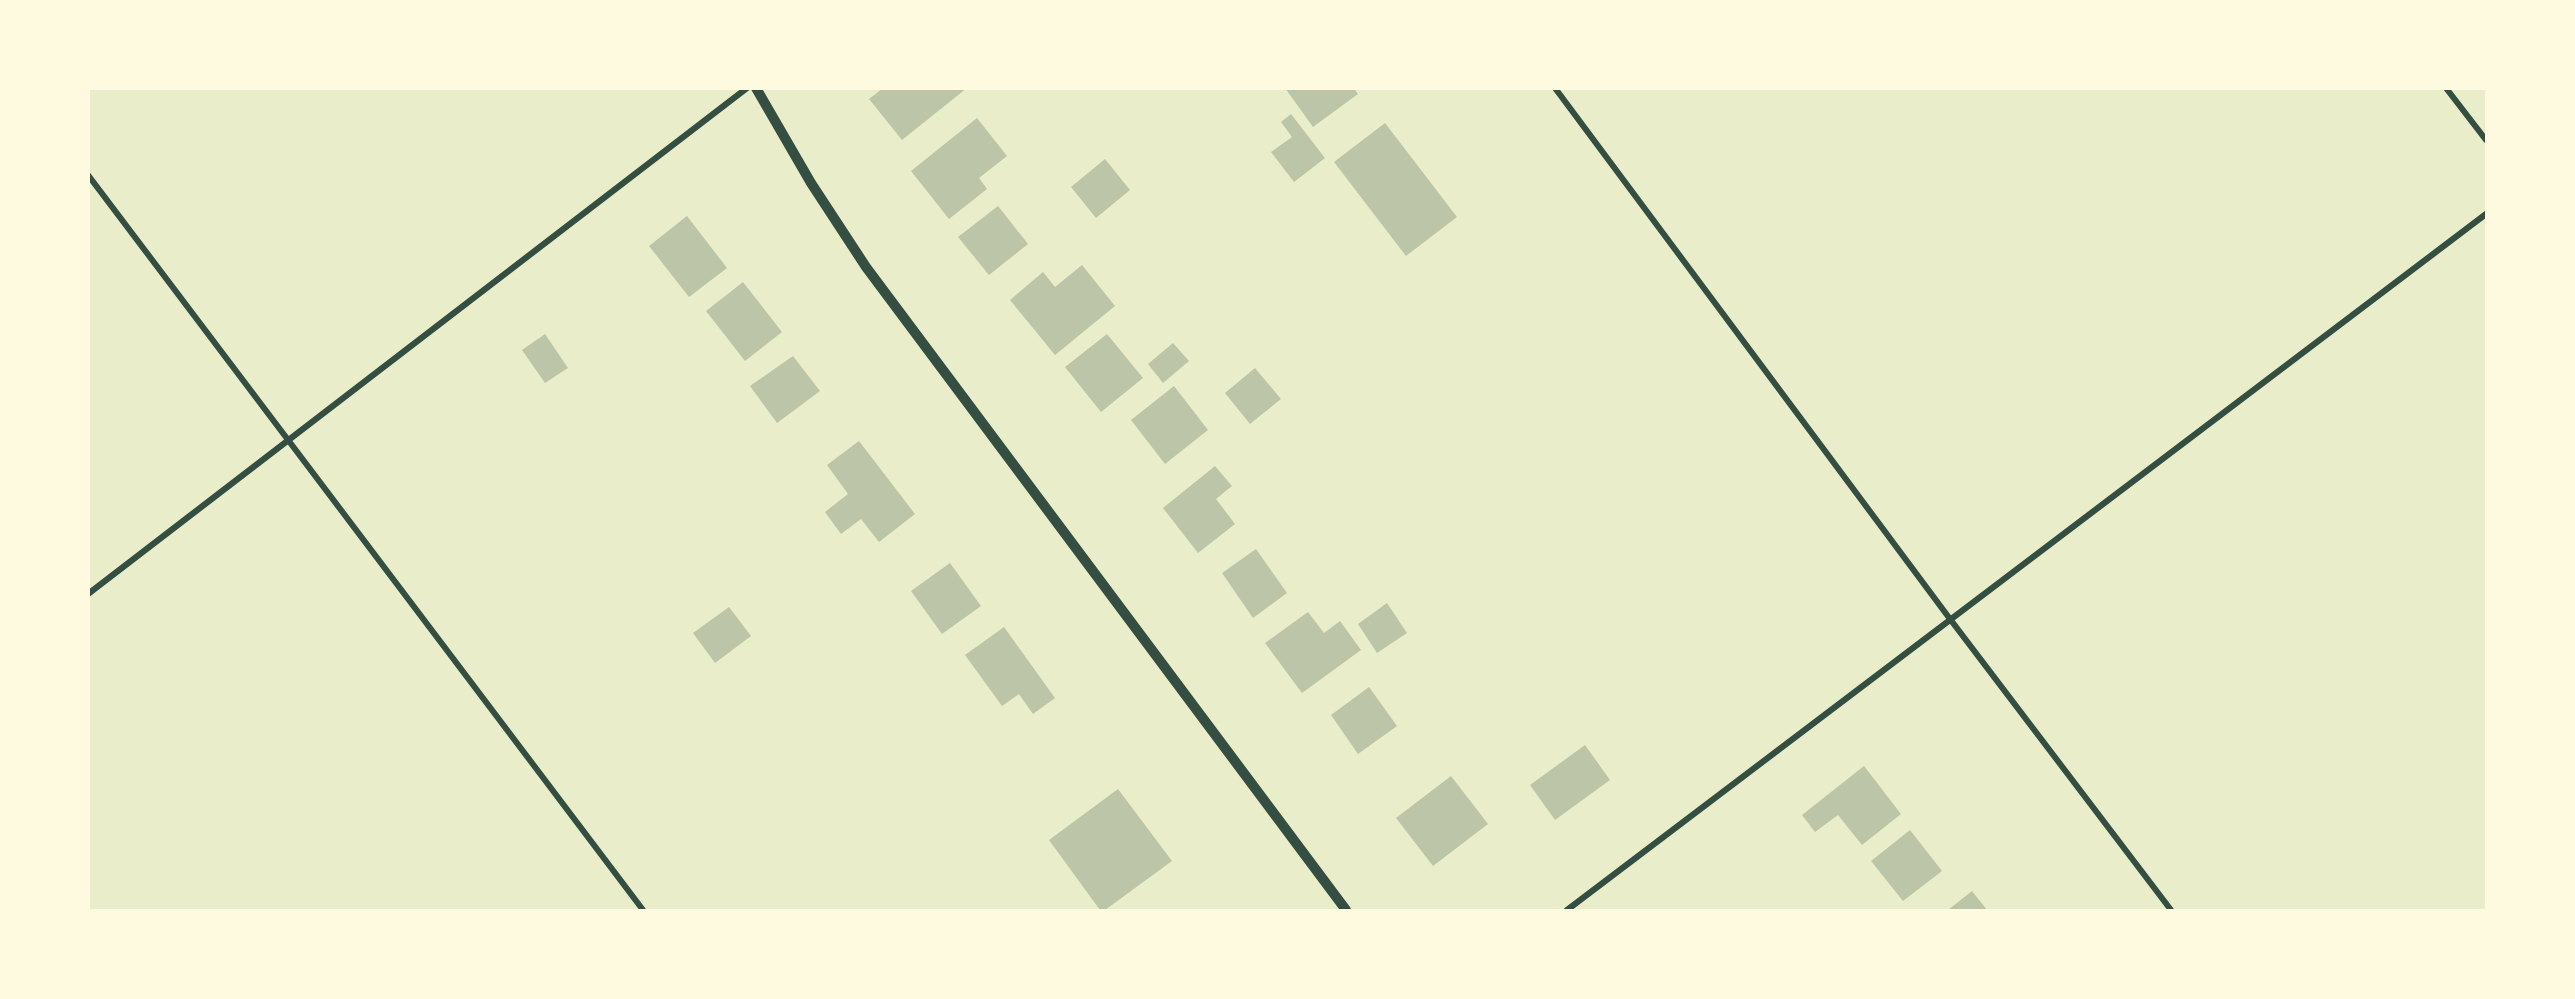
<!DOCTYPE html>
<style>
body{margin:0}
#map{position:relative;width:2575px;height:999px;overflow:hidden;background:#e9edc9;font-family:"Nunito Sans",sans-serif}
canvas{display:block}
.frame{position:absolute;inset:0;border:90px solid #fefae0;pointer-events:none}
</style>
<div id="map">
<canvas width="2575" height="999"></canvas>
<div class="frame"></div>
</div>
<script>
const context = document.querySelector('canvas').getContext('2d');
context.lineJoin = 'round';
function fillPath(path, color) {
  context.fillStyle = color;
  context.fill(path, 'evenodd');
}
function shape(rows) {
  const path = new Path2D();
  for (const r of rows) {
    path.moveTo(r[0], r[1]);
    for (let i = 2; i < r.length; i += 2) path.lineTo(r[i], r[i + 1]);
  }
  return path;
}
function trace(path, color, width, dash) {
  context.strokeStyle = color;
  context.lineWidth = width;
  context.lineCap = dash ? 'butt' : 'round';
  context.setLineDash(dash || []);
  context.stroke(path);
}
const building = shape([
 [883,88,967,88,902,140,869,99],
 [1285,88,1354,88,1358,94,1313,127],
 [1291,114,1325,158,1294,182,1271,152,1292,137,1281,122],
 [977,118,1007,156,979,178,987,189,949,219,911,171],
 [1385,123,1457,217,1406,256,1334,162],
 [1105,159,1130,190,1096,218,1071,187],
 [998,206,1028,244,989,275,958,237],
 [687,216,727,268,689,297,649,246],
 [1082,265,1115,306,1055,355,1010,300,1043,272,1055,287],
 [743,282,782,332,745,361,706,311],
 [545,334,568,368,545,383,522,350],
 [1107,334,1143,378,1101,412,1065,367],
 [1173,343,1189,361,1163,383,1148,364],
 [793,356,820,391,777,423,750,386],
 [1255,368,1281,399,1250,424,1225,393],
 [1174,386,1208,430,1165,464,1131,420],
 [859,441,915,514,879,542,861,519,841,534,825,512,848,494,827,465],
 [1215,466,1232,486,1216,499,1235,524,1198,553,1163,508],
 [1256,549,1287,593,1253,618,1222,573],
 [950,563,981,606,942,634,911,591],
 [1387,603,1407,633,1377,653,1358,624],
 [729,607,751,636,715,663,693,633],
 [1308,612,1324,633,1340,621,1361,650,1302,693,1265,643],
 [1004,627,1055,698,1033,714,1019,694,1002,706,965,655],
 [1369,687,1397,726,1358,754,1331,715],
 [1585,745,1610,780,1555,820,1530,785],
 [1864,766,1901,814,1862,845,1838,815,1815,832,1802,815],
 [1451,776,1488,824,1433,866,1396,818],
 [1118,789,1172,861,1105,910,1100,910,1049,840],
 [1910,830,1942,871,1903,901,1871,861],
 [1972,891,1987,910,1948,910]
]);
const minor = shape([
 [1555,88,1950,619,2171,910],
 [2446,88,2486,140],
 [88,175,643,910],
 [88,594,747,88],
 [1567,910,2486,214]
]);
const tertiary = shape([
 [756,88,811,183,866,267,1346,910]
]);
fillPath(building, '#bcc5a7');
trace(minor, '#344e41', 6);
trace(tertiary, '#344e41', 10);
</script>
